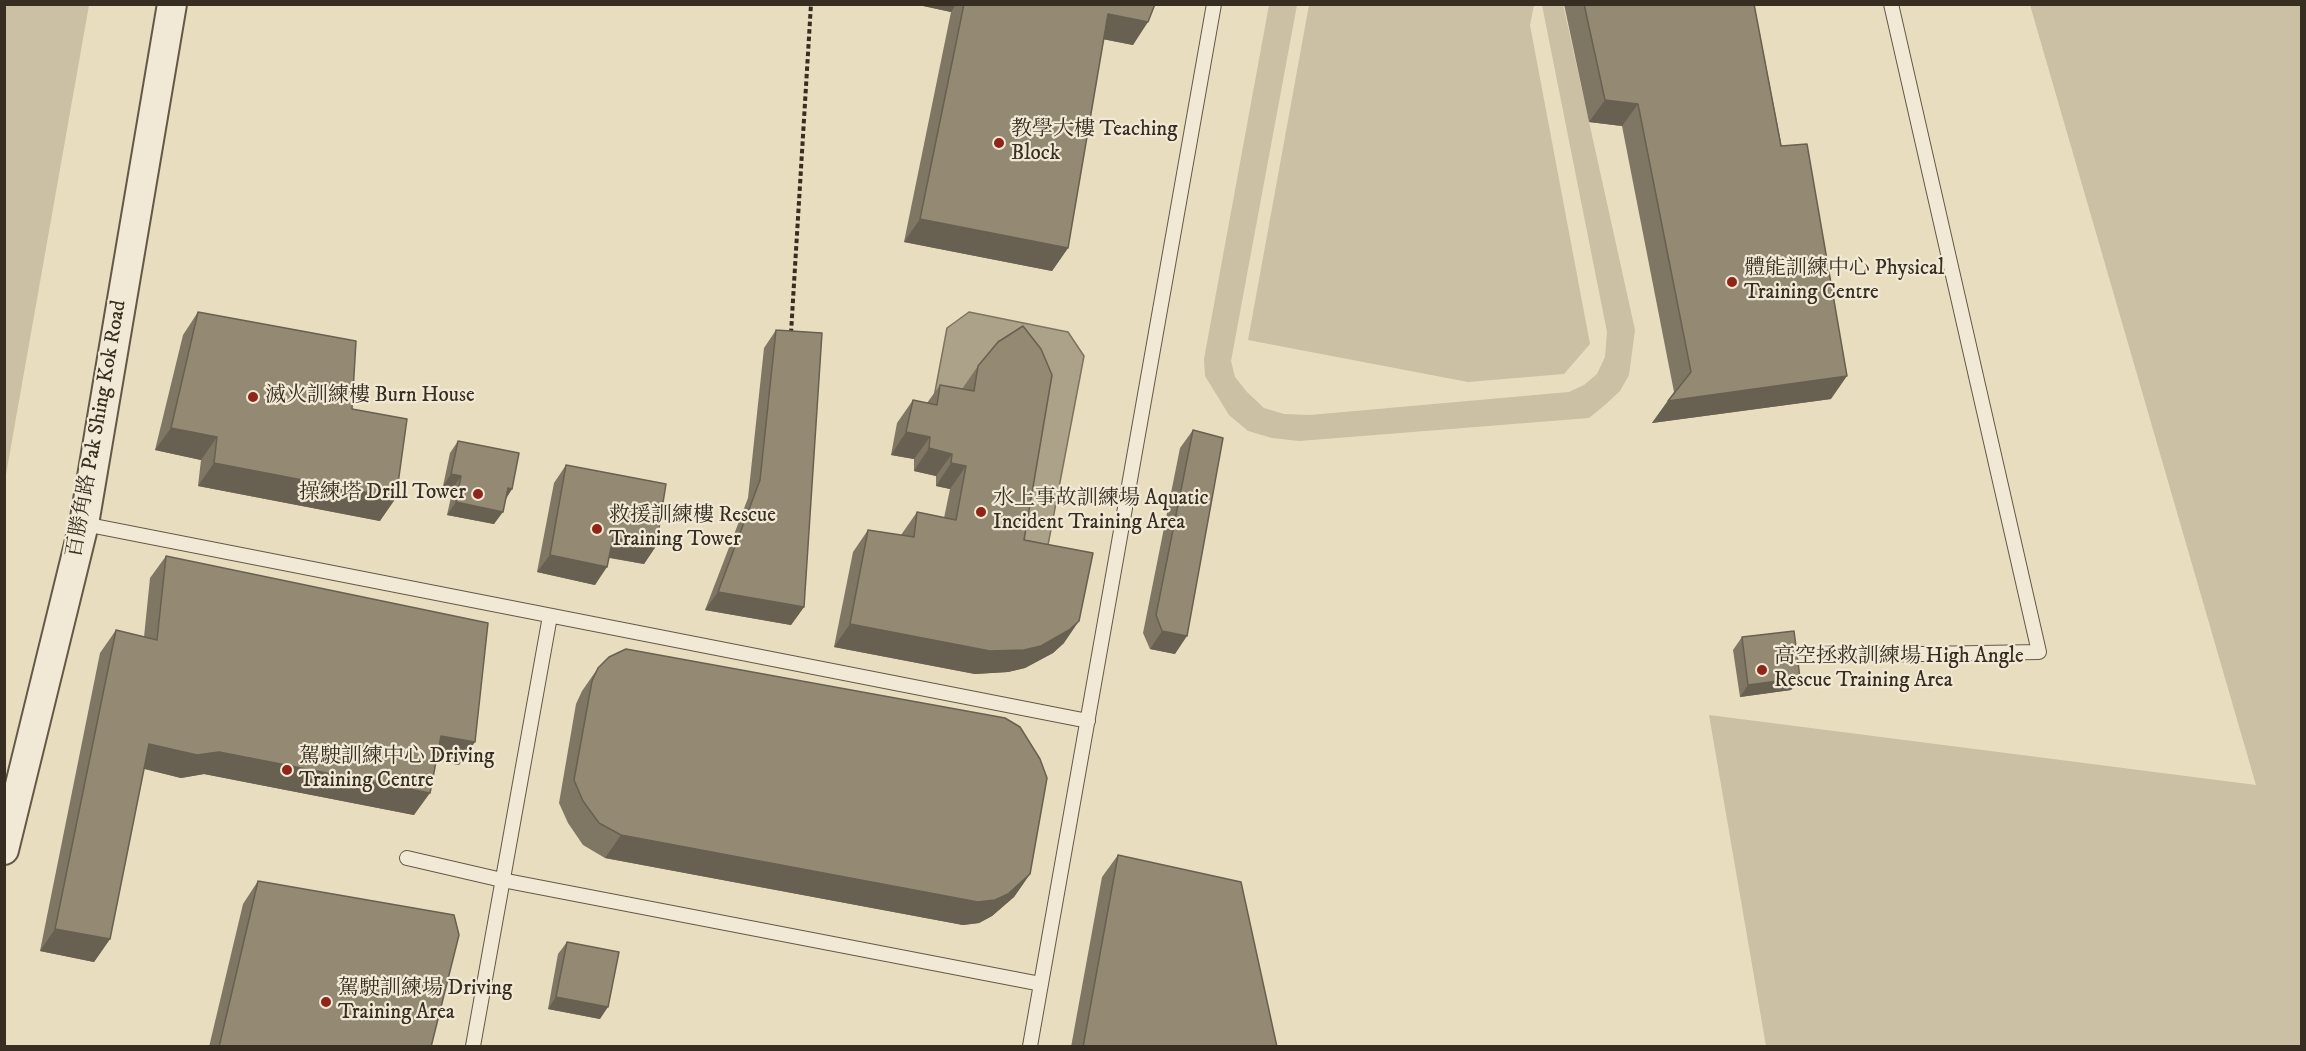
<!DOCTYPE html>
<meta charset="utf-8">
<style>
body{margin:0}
#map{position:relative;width:2306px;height:1051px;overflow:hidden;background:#e9ddbf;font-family:"IM FELL DW Pica",serif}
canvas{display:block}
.frame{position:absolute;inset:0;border:6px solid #372d21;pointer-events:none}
</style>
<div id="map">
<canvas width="2306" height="1051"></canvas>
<div class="frame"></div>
</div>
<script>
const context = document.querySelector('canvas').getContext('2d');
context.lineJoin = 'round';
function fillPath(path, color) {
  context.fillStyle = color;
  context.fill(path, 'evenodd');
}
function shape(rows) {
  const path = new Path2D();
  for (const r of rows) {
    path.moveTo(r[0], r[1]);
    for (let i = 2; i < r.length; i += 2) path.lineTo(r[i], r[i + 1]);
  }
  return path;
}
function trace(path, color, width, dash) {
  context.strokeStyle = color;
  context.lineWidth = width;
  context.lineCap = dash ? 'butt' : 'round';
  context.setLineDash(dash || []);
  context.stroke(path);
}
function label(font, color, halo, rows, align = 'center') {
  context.font = font + ' "IM FELL DW Pica","Noto Serif TC",serif';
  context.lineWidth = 4.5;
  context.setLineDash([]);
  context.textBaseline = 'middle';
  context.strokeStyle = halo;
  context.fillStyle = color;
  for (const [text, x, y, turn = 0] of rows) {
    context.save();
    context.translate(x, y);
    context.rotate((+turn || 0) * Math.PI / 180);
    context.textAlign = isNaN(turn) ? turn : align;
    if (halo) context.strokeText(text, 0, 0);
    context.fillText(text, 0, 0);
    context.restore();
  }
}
const green = shape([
 [5,4,89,5,5,480,4,5],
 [1269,5,1297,5,1231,361,1235,377,1247,392,1264,408,1284,414,1310,415,1569,392,1584,385,1597,374,1605,357,1607,332,1542,5,1563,4,1635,330,1629,375,1620,391,1606,404,1589,418,1299,441,1272,438,1248,431,1229,415,1205,376,1204,359],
 [1309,5,1534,5,1530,25,1590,344,1564,374,1468,382,1248,340],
 [2030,5,2301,5,2301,1046,1766,1046,1709,715,2256,785]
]);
const water = shape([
 [969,312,1068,332,1084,356,1048,545,1013,538,960,402,934,397,947,328,969,312]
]);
const path = shape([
 [791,333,811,4]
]);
const service = shape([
 [84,524,1088,721],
 [1863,655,2039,652,1891,4],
 [407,858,502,880,1041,984],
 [473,1046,550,616],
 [1030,1046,1214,4]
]);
const minor = shape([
 [4,850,84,524,172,4]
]);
const wall = shape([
 [914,4,1155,4,1133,45,1103,39,1068,248,1052,271,904,242,951,12],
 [1564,4,1754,4,1831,399,1652,423,1674,392,1622,126,1589,122],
 [198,312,352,409,380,521,198,486,201,460,155,450,183,335],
 [776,330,804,607,791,625,705,610,748,498,764,348],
 [978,366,1024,540,1064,643,1053,653,1025,668,1008,672,975,674,834,647,853,552,868,530,901,535,917,512,944,518,950,489,936,486,936,476,914,471,914,459,891,455,897,423,913,400,927,403,940,385,962,389],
 [1193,430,1175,654,1150,649,1143,633,1180,448],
 [458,441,512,489,506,499,494,524,447,515,453,488,443,486,450,453],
 [566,465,656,546,644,564,609,558,595,585,537,572,554,483],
 [166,556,459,765,436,761,414,815,204,774,181,778,144,769,110,939,94,962,40,951,100,653,116,630,144,637,150,578],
 [1742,637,1800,678,1791,690,1740,697,1733,650],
 [598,668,1030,874,1014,897,992,916,979,923,963,925,605,858,583,845,568,823,559,803,576,704,582,691],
 [1118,855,1277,1047,1071,1047,1102,877],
 [258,881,431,1047,209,1047,243,904],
 [567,942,600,1019,548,1009,558,954]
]);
const shadedWall = shape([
 [914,4,956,4,951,12],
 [1108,14,1148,22,1133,45,1092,37],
 [1605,100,1638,104,1622,126,1589,122],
 [920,219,1068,248,1052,271,904,242],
 [1847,376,1831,399,1652,423,1668,401],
 [171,428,217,437,201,460,155,450],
 [906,432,930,437,914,459,891,455],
 [929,448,952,454,936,476,914,471],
 [214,463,396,498,380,521,198,486],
 [951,463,966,466,950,489,936,486],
 [451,474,461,476,453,488,443,486],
 [508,488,512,489,504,501],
 [456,502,503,512,494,524,447,515],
 [613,538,656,546,644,564,601,556],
 [550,555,607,567,595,585,537,572],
 [718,592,804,607,791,625,705,610],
 [1079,621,1064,643,1053,653,1025,668,1008,672,975,674,834,647,850,624],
 [1162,631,1187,636,1175,654,1150,649],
 [1800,678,1791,690,1740,697,1748,685],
 [441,736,475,742,459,765,425,758],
 [149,744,219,752,430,793,414,815,204,774,181,778,134,766],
 [621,835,1030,874,1014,897,992,916,979,923,963,925,605,858],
 [55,929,110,939,94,962,40,951],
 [556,997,608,1007,600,1019,548,1009]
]);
const building = shape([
 [964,4,1155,4,1148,22,1108,14,1068,248,920,219,964,4],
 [1584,4,1754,4,1781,146,1807,144,1847,376,1668,401,1691,372,1638,104,1605,100,1584,4],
 [198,312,356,341,352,409,407,419,396,498,214,463,217,437,171,428,198,312],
 [1023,326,1041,349,1052,375,1024,540,1093,553,1079,621,1069,630,1041,646,1024,650,990,651,850,624,868,530,914,537,917,512,956,520,966,466,951,463,952,454,929,448,930,437,906,432,913,400,937,405,940,385,974,391,978,366,998,342,1023,326],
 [776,330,822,333,804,607,718,592,760,480,776,330],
 [1193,430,1223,438,1187,636,1162,631,1156,615,1193,430],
 [458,441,519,453,512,489,508,488,503,512,456,502,461,476,451,474,458,441],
 [566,465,666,484,656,546,613,538,607,567,550,555,566,465],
 [166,556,488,623,475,742,441,736,430,793,219,752,197,755,149,744,110,939,55,929,116,630,157,640,166,556],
 [1794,631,1800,678,1748,685,1742,637,1794,631],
 [626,649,1005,718,1020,727,1040,759,1047,778,1030,874,1008,894,995,900,978,902,621,835,599,823,583,801,574,780,592,681,598,668,609,657,626,649],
 [1118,855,1241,882,1277,1047,1083,1047,1118,855],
 [258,881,454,915,459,935,431,1047,219,1047,258,881],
 [567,942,619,952,608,1007,556,997,567,942]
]);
const markers = [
 [999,143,6,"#8f2418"],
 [1732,282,6,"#8f2418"],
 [253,397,6,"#8f2418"],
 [478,494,6,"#8f2418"],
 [981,512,6,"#8f2418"],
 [597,529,6,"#8f2418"],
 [1762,670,6,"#8f2418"],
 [287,770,6,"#8f2418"],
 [326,1002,6,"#8f2418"]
];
const poiNames = [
 ["教學大樓 Teaching",1011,131],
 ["Block",1011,155],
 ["體能訓練中心 Physical",1744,270],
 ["Training Centre",1744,294],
 ["滅火訓練樓 Burn House",265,397],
 ["操練塔 Drill Tower",466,494,"right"],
 ["水上事故訓練場 Aquatic",993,500],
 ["Incident Training Area",993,524],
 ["救援訓練樓 Rescue",609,517],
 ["Training Tower",609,541],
 ["高空拯救訓練場 High Angle",1774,658],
 ["Rescue Training Area",1774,682],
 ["駕駛訓練中心 Driving",299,758],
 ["Training Centre",299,782],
 ["駕駛訓練場 Driving",338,990],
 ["Training Area",338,1014]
];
const streetNames = [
 ["百勝角路 Pak Shing Kok Road",98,429,-80]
];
fillPath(green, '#cbbfa4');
fillPath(water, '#aca189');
trace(water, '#7d735f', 1.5);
trace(service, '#645948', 16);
trace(minor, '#645948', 32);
trace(path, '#372d21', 4, [4.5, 3]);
trace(service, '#f1e9d5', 14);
trace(minor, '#f1e9d5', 28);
fillPath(wall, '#7f7663');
fillPath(shadedWall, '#686050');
fillPath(building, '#948973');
trace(building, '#686050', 1.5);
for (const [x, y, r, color] of markers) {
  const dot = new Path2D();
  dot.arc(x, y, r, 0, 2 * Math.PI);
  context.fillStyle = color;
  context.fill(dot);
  trace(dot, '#f1e9d5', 2);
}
label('21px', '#372d21', '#f1e9d5', poiNames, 'left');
label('21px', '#372d21', '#f1e9d5', streetNames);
</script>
